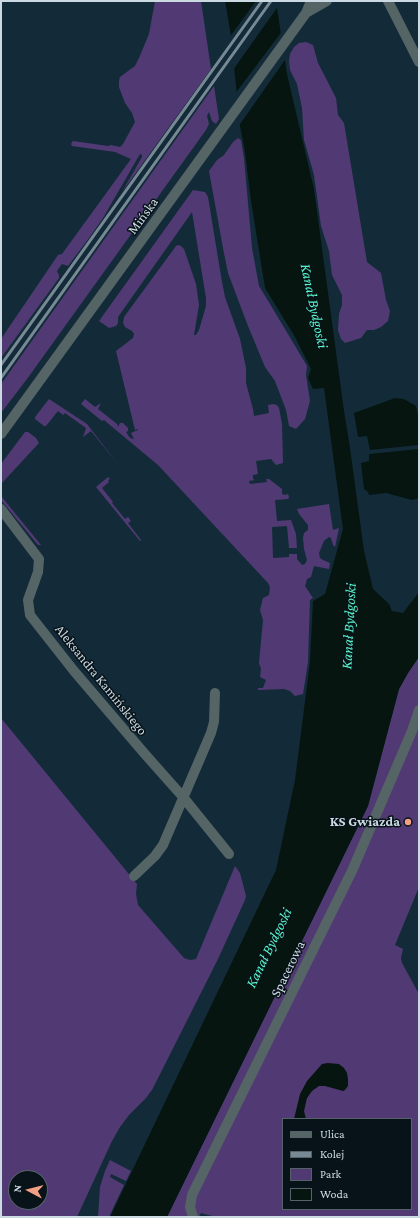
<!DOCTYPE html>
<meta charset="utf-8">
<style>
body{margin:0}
#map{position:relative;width:420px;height:1218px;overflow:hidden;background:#132b39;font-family:"Crimson Pro",serif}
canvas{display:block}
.frame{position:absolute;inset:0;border:2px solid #cbd9e2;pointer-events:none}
.legend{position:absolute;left:282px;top:1118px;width:130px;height:92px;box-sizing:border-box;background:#081319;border:1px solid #566269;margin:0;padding:5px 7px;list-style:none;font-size:12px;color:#cbd9e2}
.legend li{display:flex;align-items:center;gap:8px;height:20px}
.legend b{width:20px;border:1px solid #566269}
.north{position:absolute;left:8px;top:1170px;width:40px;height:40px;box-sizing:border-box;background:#081319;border:1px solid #566269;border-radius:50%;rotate:277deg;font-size:11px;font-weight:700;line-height:16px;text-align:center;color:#cbd9e2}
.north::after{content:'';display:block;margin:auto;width:14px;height:18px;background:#f39f84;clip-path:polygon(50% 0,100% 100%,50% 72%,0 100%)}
</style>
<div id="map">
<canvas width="420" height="1218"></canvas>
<div class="frame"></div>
<ul class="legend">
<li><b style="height:5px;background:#556465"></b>Ulica</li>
<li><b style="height:5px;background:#778994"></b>Kolej</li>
<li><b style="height:11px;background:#513a74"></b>Park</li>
<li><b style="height:11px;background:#061510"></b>Woda</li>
</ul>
<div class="north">N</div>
</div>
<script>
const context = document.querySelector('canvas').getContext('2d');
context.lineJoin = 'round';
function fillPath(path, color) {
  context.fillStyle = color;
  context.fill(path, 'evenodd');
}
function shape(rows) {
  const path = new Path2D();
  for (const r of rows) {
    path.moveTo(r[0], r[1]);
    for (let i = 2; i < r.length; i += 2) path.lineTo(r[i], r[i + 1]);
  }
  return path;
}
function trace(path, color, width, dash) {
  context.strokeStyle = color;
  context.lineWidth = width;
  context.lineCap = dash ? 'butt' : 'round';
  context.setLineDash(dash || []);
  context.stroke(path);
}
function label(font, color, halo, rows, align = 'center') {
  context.font = font + ' "Crimson Pro",serif';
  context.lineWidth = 3;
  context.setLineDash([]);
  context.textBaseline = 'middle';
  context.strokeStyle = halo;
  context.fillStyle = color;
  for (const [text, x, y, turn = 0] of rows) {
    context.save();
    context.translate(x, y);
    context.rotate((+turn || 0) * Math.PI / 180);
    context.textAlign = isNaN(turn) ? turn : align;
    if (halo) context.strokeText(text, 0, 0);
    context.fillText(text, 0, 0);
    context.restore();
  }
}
const green = shape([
 [155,1,201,1,211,69,122,192,142,157,142,155,140,154,103,218,89,238,68,266,62,264,59,268,57,271,59,275,59,278,1,358,1,339,58,255,62,254,131,159,115,152,72,146,71,144,73,141,108,146,111,145,120,147,123,144,135,122,132,113,125,103,119,87,119,81,120,77,135,66,139,58,149,34],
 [306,42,313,45,318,63,336,98,338,115,344,123,367,262,381,273,386,300,390,311,388,321,381,327,374,330,367,330,361,338,345,343,341,339,338,330,339,314,342,305,342,295,332,275,329,251,321,226,314,175,304,140,302,108,297,84,290,70,289,61,290,54,294,47,299,43],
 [214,86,219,119,216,124,212,121,209,112,207,116,209,124,206,130,27,379,1,413,1,384],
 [238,138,241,140,244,158,252,248,259,286,273,309,307,366,306,375,310,401,305,419,296,429,289,426,286,410,275,381,265,367,248,326,228,273,223,248,209,171,217,160,224,155,233,142],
 [193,190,205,192,208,197,222,282,225,297,240,339,246,368,246,383,253,409,254,416,269,413,268,405,273,404,277,405,279,408,282,424,283,463,276,465,271,459,256,461,258,474,253,475,253,479,255,480,249,481,250,484,267,482,266,479,269,479,282,489,282,494,285,495,288,494,289,497,288,499,275,500,277,521,291,520,296,534,297,548,289,548,287,526,272,527,273,558,289,557,289,554,297,554,297,559,302,565,305,564,307,560,304,549,303,538,304,533,308,530,308,525,299,514,297,509,329,504,333,530,339,528,335,547,333,545,331,538,329,537,324,541,319,553,320,558,323,560,330,563,329,569,314,566,311,577,307,579,306,583,305,586,313,598,310,600,308,662,303,694,295,696,290,691,284,689,258,690,258,688,263,688,266,680,260,677,261,669,259,663,263,620,260,610,263,598,269,595,270,587,268,583,158,465,104,420,102,421,81,404,85,399,95,407,101,403,98,409,117,424,118,427,120,423,123,423,128,428,128,431,126,432,130,438,134,439,131,433,133,432,138,430,138,429,135,430,116,351,133,338,134,334,132,331,125,327,123,323,124,317,176,246,178,245,181,246,184,249,196,284,199,305,194,335,196,335,199,330,206,306,206,298,192,212,118,317,118,323,116,326,109,328,99,321],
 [49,399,87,424,117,463,91,431,83,437,86,428,65,413,63,415,58,411,46,426,44,426,35,419,35,417],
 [25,432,28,432,36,438,39,443,1,484,1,464],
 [108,477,110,479,108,480,109,482,102,488,113,502,112,503,125,519,128,517,131,521,128,523,141,540,140,541,96,487],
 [1,496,41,545,38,545,1,500],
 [419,656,419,887,395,945,403,949,401,958,402,963,419,994,419,1217,216,1217,201,1213,199,1217,167,1217,368,806,399,689,408,673],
 [283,1119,411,1119,411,1209,283,1209],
 [1,718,137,884,136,894,138,905,184,958,190,960,196,959,235,866,240,873,246,896,245,900,217,961,152,1090,146,1098,129,1115,120,1127,112,1141,77,1217,1,1217],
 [16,1178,40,1178,40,1202,16,1202],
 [110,1160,131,1171,126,1181,111,1174,110,1177,124,1185,109,1217,98,1217,100,1187,105,1171]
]);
const water = shape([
 [225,1,276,1,287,74,314,189,344,411,350,448,364,551,373,589,389,604,392,611,403,613,419,592,419,657,408,673,399,689,368,806,167,1217,110,1217,276,870,295,780,310,662,313,601,325,594,343,529,324,388,313,389,308,378,311,369,295,337,265,288,251,201,245,152,240,126,231,36],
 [395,398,404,399,416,406,419,420,419,445,370,450,367,436,358,437,354,413],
 [419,449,419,498,412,500,386,493,369,495,368,492,364,489,361,463,369,461,369,454],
 [328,1063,339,1064,344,1068,347,1073,348,1079,348,1086,345,1090,343,1091,325,1086,319,1086,312,1091,307,1098,304,1111,306,1119,294,1119,300,1094,307,1081,322,1064]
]);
const pier = shape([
 [256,1,278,1,279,5,233,70,229,38],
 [283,30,287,57,238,127,235,94]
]);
const minor = shape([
 [388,1,419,62],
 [306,13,327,1],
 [1,434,306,13,311,1],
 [1,509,39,559,38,572,28,600,30,615,74,671,144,753,183,797,229,854],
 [134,876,155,856,163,845,211,733,214,722,215,693],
 [193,1217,190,1207,192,1195,352,871,412,731,419,710]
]);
const rail = shape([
 [1,365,262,1],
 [1,378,271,1]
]);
const markers = [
 [408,822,4,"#f39f84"]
];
const streetNames = [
 ["Mińska",143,216,-54],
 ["Aleksandra Kamińskiego",101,680,51],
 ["Spacerowa",288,969,-64]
];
const poiNames = [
 ["KS Gwiazda",400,822]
];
const waterNames = [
 ["Kanał Bydgoski",314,306,78],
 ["Kanał Bydgoski",349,626,-87],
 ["Kanał Bydgoski",269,948,-64]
];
fillPath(green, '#513a74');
fillPath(water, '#061510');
fillPath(pier, '#132b39');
trace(minor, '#556465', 10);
trace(rail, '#778994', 3);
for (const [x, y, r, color] of markers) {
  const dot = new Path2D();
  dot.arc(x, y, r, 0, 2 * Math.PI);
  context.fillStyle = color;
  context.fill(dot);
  trace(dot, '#081319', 1.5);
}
label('14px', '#cbd9e2', '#081319', streetNames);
label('bold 14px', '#cbd9e2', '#081319', poiNames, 'right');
label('italic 15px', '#59f4c7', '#081319', waterNames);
</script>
